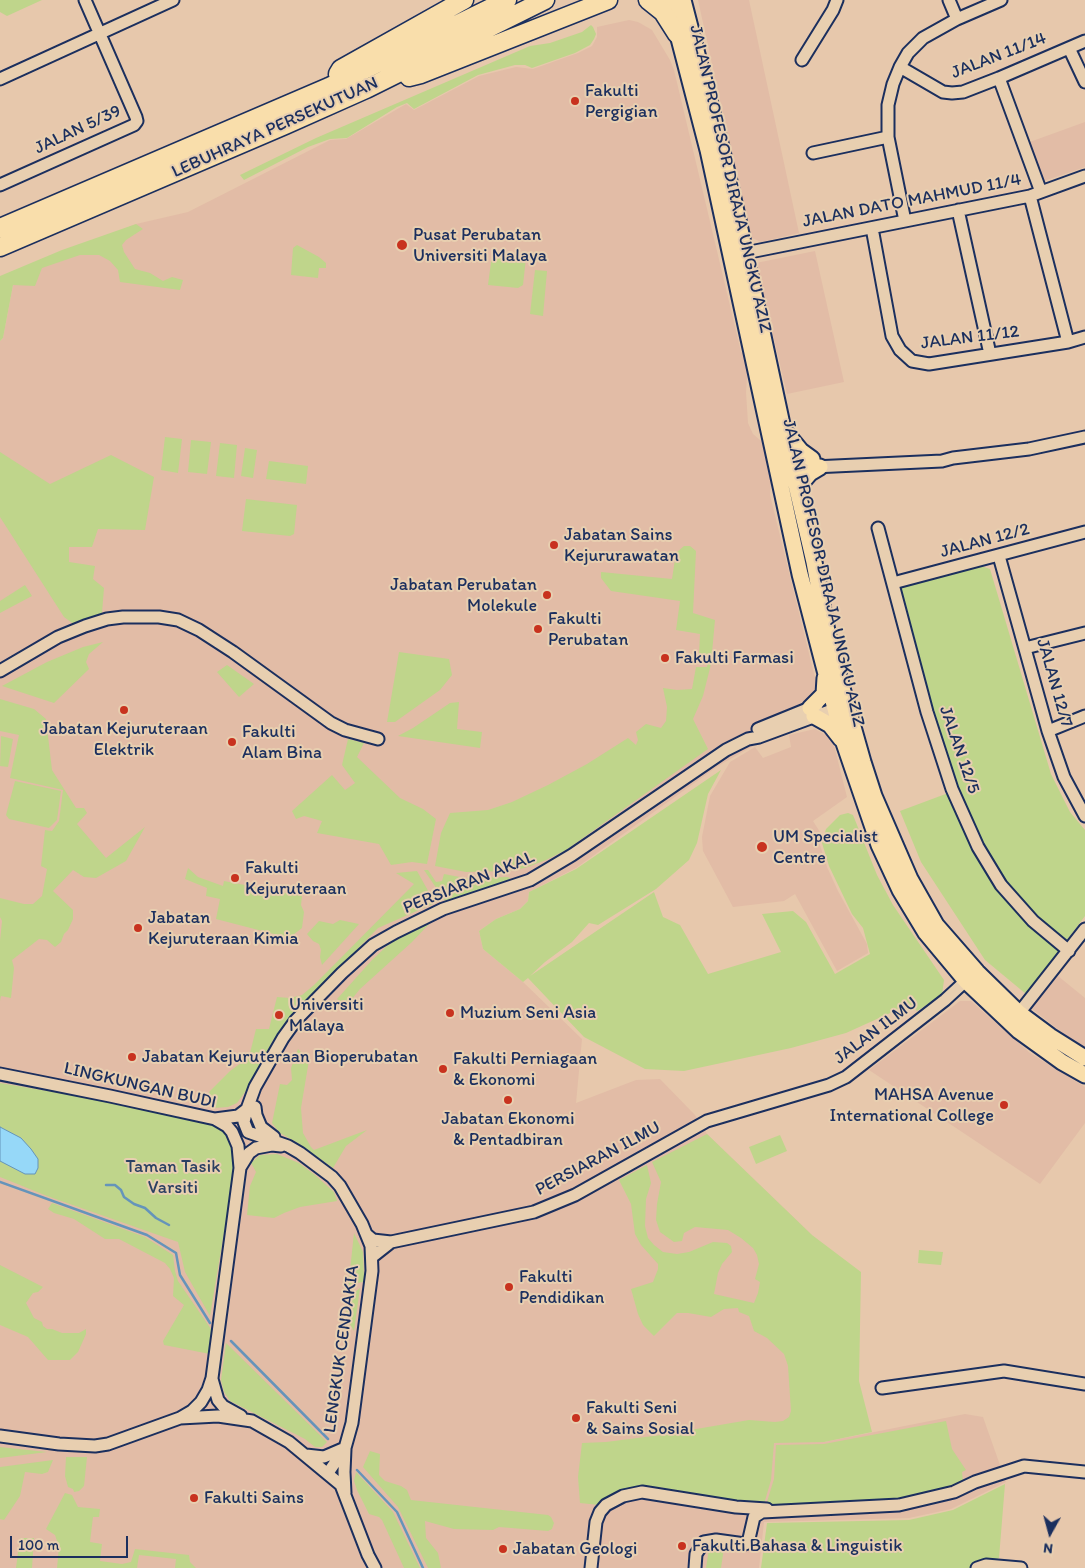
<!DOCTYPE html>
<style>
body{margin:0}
#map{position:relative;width:1085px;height:1568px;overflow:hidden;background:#e7c8ac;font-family:Itim,sans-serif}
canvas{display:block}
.north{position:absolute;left:1025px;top:1508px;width:50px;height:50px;-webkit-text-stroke:4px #e8cfb0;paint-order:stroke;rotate:187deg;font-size:14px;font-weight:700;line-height:20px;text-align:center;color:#1b2f5e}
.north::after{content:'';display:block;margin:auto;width:18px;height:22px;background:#1b2f5e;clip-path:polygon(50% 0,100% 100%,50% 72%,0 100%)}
.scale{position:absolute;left:10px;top:1536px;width:118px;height:22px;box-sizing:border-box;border:2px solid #1b2f5e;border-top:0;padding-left:6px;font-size:15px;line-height:18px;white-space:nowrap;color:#1b2f5e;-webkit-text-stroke:4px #e8cfb0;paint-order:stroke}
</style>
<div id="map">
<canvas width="1085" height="1568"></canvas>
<div class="north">N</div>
<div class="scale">100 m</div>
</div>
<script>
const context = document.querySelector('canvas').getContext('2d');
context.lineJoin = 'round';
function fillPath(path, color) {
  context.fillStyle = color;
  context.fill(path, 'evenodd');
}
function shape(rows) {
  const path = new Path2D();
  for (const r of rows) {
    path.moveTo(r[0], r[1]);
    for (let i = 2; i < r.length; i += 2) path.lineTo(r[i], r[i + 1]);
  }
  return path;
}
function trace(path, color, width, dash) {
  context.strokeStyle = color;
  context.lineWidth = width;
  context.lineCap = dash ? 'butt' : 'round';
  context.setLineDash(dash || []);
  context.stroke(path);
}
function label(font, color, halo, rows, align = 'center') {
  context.font = font + ' Itim,sans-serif';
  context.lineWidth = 4;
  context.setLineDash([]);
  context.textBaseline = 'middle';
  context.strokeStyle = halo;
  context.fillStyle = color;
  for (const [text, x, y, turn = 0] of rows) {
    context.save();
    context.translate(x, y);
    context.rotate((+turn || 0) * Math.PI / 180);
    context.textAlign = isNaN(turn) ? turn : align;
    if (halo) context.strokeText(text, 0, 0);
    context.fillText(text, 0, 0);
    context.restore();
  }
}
const built = shape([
 [698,0,749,0,799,233,761,242,750,237],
 [629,20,638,22,652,30,670,60,674,70,741,352,745,355,748,364,746,392,748,423,753,434,767,446,772,462,770,495,818,690,814,698,762,741,718,766,576,868,529,892,528,901,520,909,496,919,479,931,483,949,523,982,582,1039,576,1103,636,1080,660,1079,695,1115,707,1134,812,1235,824,1442,965,1414,983,1417,1006,1482,951,1509,909,1518,764,1522,759,1568,0,1568,0,341,3,338,13,285,39,265,136,224,188,212,330,140,346,139,406,104,414,110,479,76,516,67,533,69,578,53,592,46,597,37,597,27],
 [1085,122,1085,167,1041,182,1027,143],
 [815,251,844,382,787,394,756,263],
 [815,729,826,735,834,745,847,797,813,821,820,832,819,842,827,867,838,891,867,944,868,953,837,971,795,894,784,901,733,907,703,851,702,837,710,796,730,762,755,747,763,758,791,747,789,735],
 [1058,976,1085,998,1085,1048,1063,1033,1032,1009,1033,1005],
 [960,1001,971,1001,1030,1053,1085,1087,1085,1123,1040,1184,869,1070]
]);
const green = shape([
 [0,0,42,0,7,16,0,12],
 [591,25,593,27,596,34,594,39,590,45,575,53,532,68,525,65,515,65,478,75,414,109,407,103,397,107,347,138,330,139,308,147,244,180,240,175,316,138,530,46,550,43,582,32],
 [136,224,143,229,126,240,122,245,124,252,135,269,150,273,163,281,172,277,183,280,180,290,120,282,118,270,110,261,99,255,80,255,42,268,35,286,13,285,3,338,0,341,0,276,62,250],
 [297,245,319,257,326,263,326,268,319,268,318,278,291,275,293,248],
 [492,255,526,258,523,285,518,288,488,285],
 [535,270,547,271,543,316,530,314],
 [165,437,182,439,178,473,161,470],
 [191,440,211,442,207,474,188,472],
 [220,443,237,445,234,478,216,476],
 [245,448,257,450,253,478,241,476],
 [0,452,50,484,111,455,154,477,145,530,98,529,92,547,69,547,69,562,95,566,93,579,104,588,102,613,75,625,64,617,0,517],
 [269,461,308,466,306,484,266,479],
 [246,499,297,505,294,534,290,536,242,531],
 [684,546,690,546,696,551,693,613,715,620,711,664,703,696,693,719,708,749,566,850,546,860,525,868,507,871,466,872,435,866,441,833,450,813,488,810,512,802,548,785,587,764,628,738,636,745,638,740,636,732,646,724,661,728,666,721,667,707,663,688,677,690,692,689,696,667,707,667,708,657,699,654,700,634,676,630,680,601,611,591,601,578,601,572,672,579,676,553],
 [981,566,990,569,1051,774,1070,812,1085,830,1085,916,1026,994,985,960,921,862,900,811,959,789,931,709,900,588],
 [25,585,32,596,0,613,0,601],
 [103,642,89,654,86,662,89,669,54,703,2,686,47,662,83,647],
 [399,652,449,659,452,675,440,690,395,722,387,722],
 [227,665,254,684,239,697,217,672],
 [0,699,34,709,46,719,52,770,76,808,84,808,87,813,77,824,106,858,145,827,126,861,96,878,84,877,73,870,53,891,73,910,73,919,68,930,64,934,61,942,55,947,47,940,39,939,12,960,14,968,11,998,1,996,0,1001,0,941,2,921,0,917,0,898,24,904,33,904,42,896,47,869,41,866,45,830,52,831,59,821,63,790,10,778,19,735,0,731],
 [459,702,457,729,482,732,480,748,398,736,413,728,450,703],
 [1,736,13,739,8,767,0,766],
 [348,739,364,743,357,757,400,798,423,809,436,819,427,864,412,862,391,865,379,844,317,833,322,821,304,816,296,819,292,811,332,775,345,790,355,783,342,765],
 [721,770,708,794,697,843,689,860,656,889,598,925,589,923,572,942,545,962,530,976,654,892,663,917,680,925,708,974,781,952,762,914,793,911,806,922,835,974,870,954,863,928,852,914,829,866,822,843,826,829,840,815,848,813,853,815,877,875,893,905,944,980,942,995,917,1011,912,1006,899,1009,846,1033,791,1048,684,1071,645,1069,584,1037,528,978,523,982,483,949,479,931,496,919,520,909,528,901,529,892,576,869],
 [15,781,61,791,57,820,49,828,9,819,6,815],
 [188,868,198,877,223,886,224,881,302,896,301,905,304,912,302,928,289,938,216,919,220,899,206,896,207,888,185,879],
 [424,870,428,870,436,882,442,881,444,874,465,878,508,877,512,880,445,901],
 [417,871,435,903,378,928,289,1019,273,1040,248,1088,237,1103,228,1107,214,1108,209,1092,230,1071,249,1057,256,1029,269,1029,277,997,290,998,302,995,314,985,414,884,396,873],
 [340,920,359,924,322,965,320,957,321,950,319,944,313,941,307,934,319,921,333,924],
 [432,921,412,942,360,989,347,1005,337,999,372,960,387,946,407,933],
 [298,1049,309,1060,301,1108,303,1133,311,1147,314,1150,367,1130,346,1146,333,1168,298,1143,280,1133,272,1123,280,1084,287,1085,292,1080,291,1068],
 [0,1083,107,1101,221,1127,229,1138,233,1148,235,1167,210,1316,185,1272,178,1242,47,1196,0,1177],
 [707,1134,812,1235,861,1272,859,1381,872,1432,824,1442,774,1443,771,1480,764,1504,729,1501,659,1487,645,1487,629,1488,616,1493,599,1505,580,1503,578,1477,582,1443,606,1442,661,1435,749,1420,775,1422,783,1421,789,1417,791,1411,788,1366,784,1354,767,1338,754,1331,749,1316,739,1312,738,1308,724,1309,711,1317,688,1313,677,1313,654,1336,643,1325,638,1314,631,1289,653,1282,658,1269,658,1264,641,1245,635,1234,631,1204,619,1180,647,1165,651,1183,646,1199,645,1226,648,1238,654,1245,663,1252,677,1254,689,1252,713,1242,727,1243,731,1246,732,1252,722,1264,718,1273,714,1294,754,1303,758,1293,760,1282,755,1279,759,1264,757,1255,753,1248,741,1238,728,1230,695,1227,684,1233,682,1241,674,1242,660,1232,656,1220,657,1204,661,1182,652,1162],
 [780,1135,787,1151,756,1164,749,1147],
 [277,1154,299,1163,315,1175,334,1192,337,1201,300,1207,284,1213,274,1218,247,1215,250,1186,256,1172,251,1163,260,1155],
 [52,1203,145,1237,173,1255,175,1271,178,1281,213,1332,210,1354,164,1345,163,1341,184,1305,173,1296,174,1278,170,1269,165,1263,119,1239,105,1239,74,1219,54,1213,48,1209],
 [354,1233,363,1252,364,1277,363,1282,357,1283,348,1289],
 [919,1250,943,1252,941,1265,918,1263],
 [0,1265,43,1287,38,1292,33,1293,26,1303,34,1318,42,1322,43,1326,47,1329,52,1329,62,1333,79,1333,86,1329,86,1334,78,1352,70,1360,48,1360,28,1337,0,1325],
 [360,1288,354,1331,347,1319,346,1304,349,1297],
 [226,1343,327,1442,322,1447,315,1447,305,1439,230,1401,224,1392,221,1380],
 [946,1421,952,1449,966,1470,962,1472,963,1481,960,1486,910,1501,766,1505,774,1479,776,1445,824,1444],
 [0,1447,47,1452,0,1458],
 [370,1451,380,1454,379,1475,385,1481,401,1486,407,1490,411,1500,548,1515,551,1517,554,1523,552,1529,548,1531,499,1527,493,1530,454,1529,425,1521,426,1538,438,1553,441,1568,428,1568,398,1507,363,1467],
 [66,1457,87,1457,84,1486,79,1491,74,1492,73,1489,68,1487,65,1476],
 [53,1460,48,1472,42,1474,25,1472,20,1496,4,1520,0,1519,0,1467],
 [356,1472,393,1512,420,1568,404,1568,382,1520,379,1517,369,1514,357,1490,354,1481],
 [1005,1484,999,1558,972,1568,761,1568,767,1523,909,1520,953,1510],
 [65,1493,72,1495,78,1507,100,1509,99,1517,93,1517,90,1542,102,1544,100,1561,122,1564,131,1562,135,1549,189,1555,190,1562,196,1568,175,1568,176,1559,139,1555,137,1568,57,1568,59,1547,55,1535,46,1529],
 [20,1538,34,1538,32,1568,16,1568],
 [714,1546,724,1548,721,1568,706,1568,709,1549]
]);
const water = shape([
 [0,1127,21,1138,31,1149,38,1159,38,1168,35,1174,25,1174,0,1161,0,1127]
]);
const stream = shape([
 [0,1182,147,1235,176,1253,180,1275,210,1323],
 [106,1185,115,1185,121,1190,124,1197,134,1204,145,1208,156,1218,169,1225],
 [231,1341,328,1439],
 [357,1470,397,1512,423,1568]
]);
const minor = shape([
 [949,0,957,19],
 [1069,48,1085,82],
 [802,60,833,10,837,0],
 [900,67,943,92,952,93,963,92,999,78,1085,41],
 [999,78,1041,192],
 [0,79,173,0],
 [813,153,888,137],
 [0,185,134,125,137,121,136,117,85,0],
 [1030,196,1068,342],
 [958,210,990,354],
 [905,221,888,137,888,105,893,84,900,67,908,53,923,38,957,19,1001,0],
 [872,228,892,336,900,350,912,361,929,364,1068,342,1085,337],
 [745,253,1030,196,1085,176],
 [784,467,792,468,942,461,953,458,1029,449,1085,437],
 [878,528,927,712,952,789,978,847,1001,885,1033,921,1069,951],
 [999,556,1048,731,1064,777,1085,816],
 [893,583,1085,532],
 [1025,648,1085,633],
 [0,671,58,637,85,626,107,619,123,617,159,617,178,620,199,630,233,652,331,723,345,730,378,739],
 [758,729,817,705],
 [1048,731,1085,716],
 [1019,1013,1085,929],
 [0,1074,110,1096,215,1119,227,1126,232,1132,238,1146,240,1168,212,1378,208,1390,201,1402,192,1411,180,1418],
 [255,1107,256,1115,261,1127,274,1137],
 [247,1109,244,1122,248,1132,288,1146,300,1153,332,1177,340,1186,362,1224,371,1246,372,1271,352,1423,345,1448,328,1473],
 [215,1119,238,1116,247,1109,255,1087,283,1038,296,1020,342,973,373,945,396,932,443,909,530,880,572,855,726,750,748,739,759,737,835,709],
 [241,1166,249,1153,256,1148,272,1145,281,1146],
 [367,1235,373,1240,391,1242,372,1257],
 [391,1242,534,1212,575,1195,707,1121,829,1085,846,1077,945,1000,971,976],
 [212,1379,218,1400,223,1406,241,1416],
 [882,1388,1004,1371,1085,1384],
 [0,1436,59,1444,95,1446,108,1444,180,1418,218,1416,252,1421,289,1442,341,1485,368,1555,375,1568],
 [345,1449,344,1472,345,1493],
 [306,1455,324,1457,345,1448],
 [591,1568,596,1522,600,1512,606,1505,623,1496,642,1492,736,1507,767,1509],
 [695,1568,696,1554,704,1542,716,1540,745,1544,748,1543,754,1517,762,1512,899,1505,954,1492,975,1482,1024,1466,1085,1472],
 [977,1568,986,1565,1021,1568]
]);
const major = shape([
 [669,0,708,150,800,574,844,743,879,845,900,890,926,933,966,981,1019,1031,1062,1062,1085,1075],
 [683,0,721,147,738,220,783,429,814,562,829,642,863,762,874,796,910,879,936,925,977,972,1019,1013,1050,1036,1085,1058],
 [787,434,801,451,812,459],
 [799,496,800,489,804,480,810,473,820,467],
 [810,708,824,694,825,678],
 [814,716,830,725,841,739]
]);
const highway = shape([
 [648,0,663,12,677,34],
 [338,74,341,69,464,0],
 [409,77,421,74,608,0],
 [0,228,329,87,507,0],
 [0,247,285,125,366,89,545,0]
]);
const markers = [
 [575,101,5,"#c8321e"],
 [402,245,6,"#c8321e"],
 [554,545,5,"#c8321e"],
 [547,595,5,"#c8321e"],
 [538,629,5,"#c8321e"],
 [665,658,5,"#c8321e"],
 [124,710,5,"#c8321e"],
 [232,742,5,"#c8321e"],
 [762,847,6,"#c8321e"],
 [235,878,5,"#c8321e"],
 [138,928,5,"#c8321e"],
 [450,1013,5,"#c8321e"],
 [279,1015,5,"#c8321e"],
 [132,1057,5,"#c8321e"],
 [443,1069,5,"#c8321e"],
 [508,1100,5,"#c8321e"],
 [1004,1105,5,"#c8321e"],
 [509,1287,5,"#c8321e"],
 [576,1418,5,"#c8321e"],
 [194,1498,5,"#c8321e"],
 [682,1546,5,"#c8321e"],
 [503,1549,5,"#c8321e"]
];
const streetNames = [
 ["JALAN 11/14",999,56,-21],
 ["LEBUHRAYA PERSEKUTUAN",275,128,-24],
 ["JALAN 5/39",78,130,-25],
 ["JALAN PROFESOR DIRAJA UNGKU AZIZ",730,179,77],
 ["JALAN DATO MAHMUD 11/4",912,201,-11],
 ["JALAN 11/12",970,338,-7],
 ["JALAN 12/2",985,541,-15],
 ["JALAN PROFESOR DIRAJA UNGKU AZIZ",823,573,77],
 ["JALAN 12/7",1054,683,74],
 ["JALAN 12/5",959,750,71],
 ["PERSIARAN AKAL",469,883,-22],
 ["JALAN ILMU",876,1031,-37],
 ["LINGKUNGAN BUDI",140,1086,13],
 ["PERSIARAN ILMU",598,1159,-28],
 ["LENGKUK CENDAKIA",342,1349,-82]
];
const poiNames = [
 ["Fakulti",585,91],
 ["Pergigian",585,112],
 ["Pusat Perubatan",413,235],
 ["Universiti Malaya",413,256],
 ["Jabatan Sains",564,535],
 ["Kejururawatan",564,556],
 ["Jabatan Perubatan",537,585,"right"],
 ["Molekule",537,606,"right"],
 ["Fakulti",548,619],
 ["Perubatan",548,640],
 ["Fakulti Farmasi",675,658],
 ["Jabatan Kejuruteraan",124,729,"center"],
 ["Elektrik",124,750,"center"],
 ["Fakulti",242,732],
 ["Alam Bina",242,753],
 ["UM Specialist",773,837],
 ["Centre",773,858],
 ["Fakulti",245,868],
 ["Kejuruteraan",245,889],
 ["Jabatan",148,918],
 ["Kejuruteraan Kimia",148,939],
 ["Universiti",289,1005],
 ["Malaya",289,1026],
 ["Muzium Seni Asia",460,1013],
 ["Jabatan Kejuruteraan Bioperubatan",142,1057],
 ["Fakulti Perniagaan",453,1059],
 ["& Ekonomi",453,1080],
 ["MAHSA Avenue",994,1095,"right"],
 ["International College",994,1116,"right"],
 ["Jabatan Ekonomi",508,1119,"center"],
 ["& Pentadbiran",508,1140,"center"],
 ["Fakulti",519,1277],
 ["Pendidikan",519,1298],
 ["Fakulti Seni",586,1408],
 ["& Sains Sosial",586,1429],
 ["Fakulti Sains",204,1498],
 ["Fakulti Bahasa & Linguistik",692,1546],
 ["Jabatan Geologi",513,1549]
];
const parkNames = [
 ["Taman Tasik",173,1167],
 ["Varsiti",173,1188]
];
fillPath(built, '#e2bca6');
fillPath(green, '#bfd58b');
fillPath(water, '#96d8f8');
trace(water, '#6594ba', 1);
trace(stream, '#6594ba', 2.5);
trace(minor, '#1b2f5e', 15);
trace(major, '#1b2f5e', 19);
trace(highway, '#1b2f5e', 21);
trace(minor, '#e8cfb0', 11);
trace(major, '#f9deab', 15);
trace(highway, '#f9deab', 18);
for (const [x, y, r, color] of markers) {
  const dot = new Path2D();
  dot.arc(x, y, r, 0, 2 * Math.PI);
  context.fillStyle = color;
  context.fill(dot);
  trace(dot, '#e8cfb0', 2);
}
label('18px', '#1b2f5e', '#e8cfb0', streetNames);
label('18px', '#1b2f5e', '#e8cfb0', poiNames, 'left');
label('18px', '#2b4062', '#e8cfb0', parkNames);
</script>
